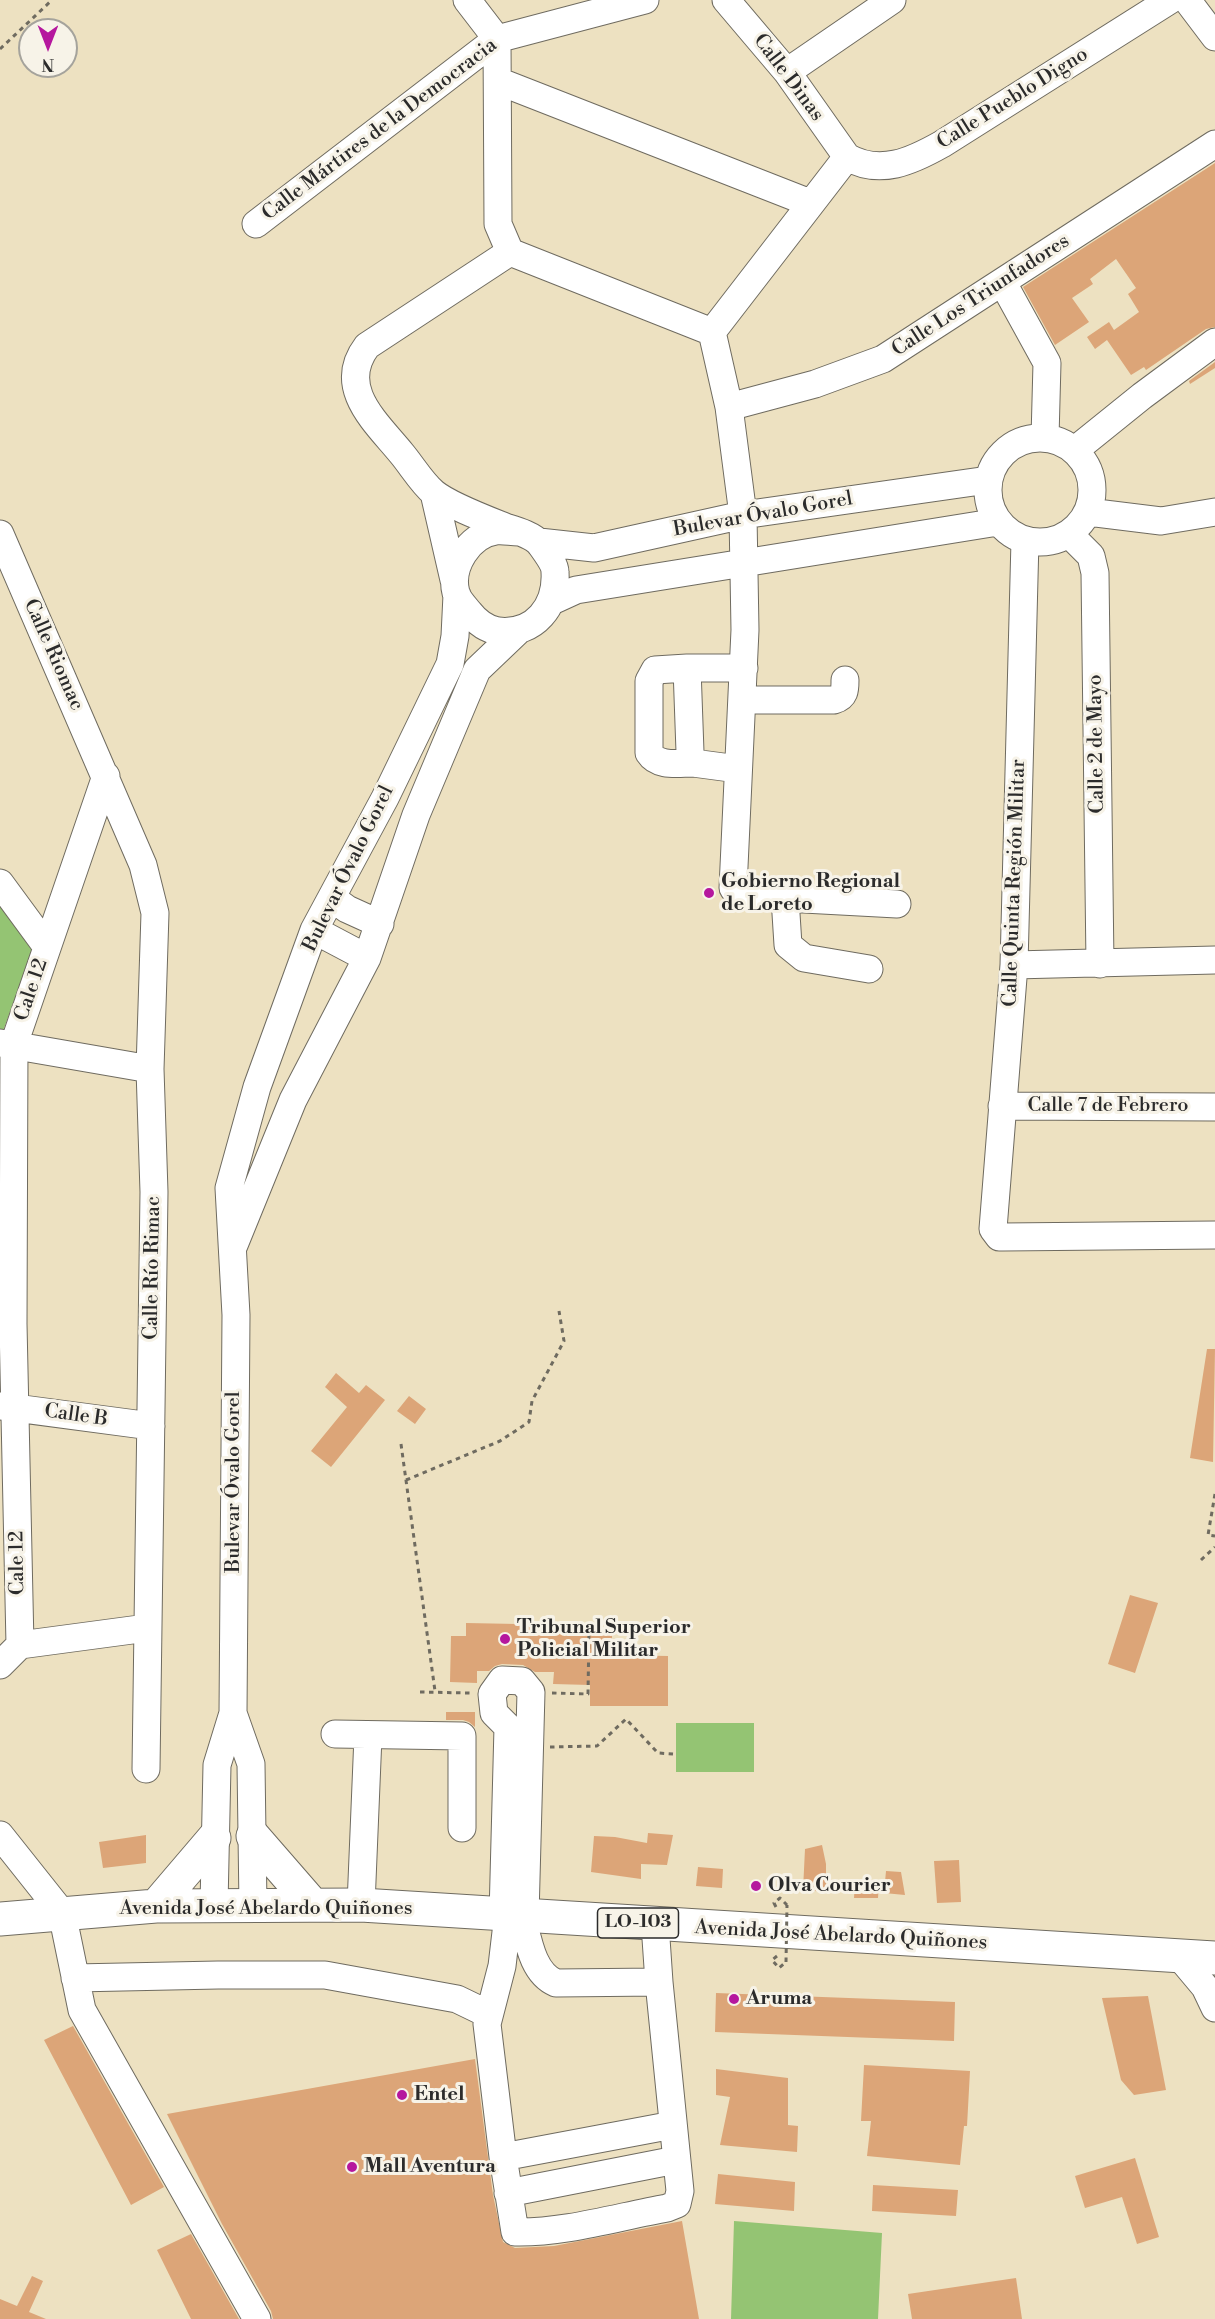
<!DOCTYPE html>
<meta charset="utf-8">
<style>
body{margin:0}
#map{position:relative;width:1215px;height:2319px;overflow:hidden;background:#ede1c1;font-family:"Libre Bodoni",serif}
canvas{display:block}
.north{position:absolute;left:18px;top:18px;width:60px;height:60px;box-sizing:border-box;background:#f7f3e8;border:2px solid #a5a39c;border-radius:50%;rotate:180deg;font-size:16px;font-weight:700;line-height:24px;text-align:center;color:#2b2b2b}
.north::after{content:'';display:block;margin:auto;width:21px;height:27px;background:#b5179e;clip-path:polygon(50% 0,100% 100%,50% 72%,0 100%)}
</style>
<div id="map">
<canvas width="1215" height="2319"></canvas>
<div class="north">N</div>
</div>
<script>
const context = document.querySelector('canvas').getContext('2d');
context.lineJoin = 'round';
function paint(path, color) {
  context.fillStyle = color;
  context.fill(path, 'evenodd');
}
function strokePath(path, color, width, dash) {
  context.strokeStyle = color;
  context.lineWidth = width;
  context.lineCap = dash ? 'butt' : 'round';
  context.setLineDash(dash || []);
  context.stroke(path);
}
function label(font, color, halo, rows, align = 'center') {
  context.font = font + ' "Libre Bodoni",serif';
  context.lineWidth = 6;
  context.setLineDash([]);
  context.textBaseline = 'middle';
  context.strokeStyle = halo;
  context.fillStyle = color;
  for (const [text, x, y, turn = 0] of rows) {
    context.save();
    context.translate(x, y);
    context.rotate((+turn || 0) * Math.PI / 180);
    context.textAlign = isNaN(turn) ? turn : align;
    if (halo) context.strokeText(text, 0, 0);
    context.fillText(text, 0, 0);
    context.restore();
  }
}
paint(new Path2D(`
 M0,903L36,940L3,1031L0,1030Z
 M676,1723H754V1772H676Z
 M734,2221L882,2233L878,2319H731Z`), '#94c473');
paint(new Path2D(`
 M1215,163V327L1206,329L1146,370L1144,367L1131,375L1107,340L1095,349L1087,337L1109,322L1114,330L1139,312L1128,294L1136,288L1116,259L1090,279L1093,284L1072,298L1089,322L1055,345L1023,287Z
 M1215,362V368L1190,384L1189,381Z
 M1207,1349H1215L1213,1462L1190,1458Z
 M336,1373L359,1393L366,1385L385,1400L331,1467L311,1451L347,1407L325,1387Z
 M409,1396L426,1409L415,1424L397,1411Z
 M1130,1595L1158,1603L1135,1673L1108,1664Z
 M466,1623L570,1625V1632H612V1655L668,1656V1706H590V1685L553,1684L554,1672H535L523,1665L502,1664L495,1666L489,1671H477V1683L450,1682L451,1636H466Z
 M446,1712H475V1727L469,1722L463,1720H446Z
 M648,1833L673,1835L667,1865L641,1864V1879L591,1872L594,1836L615,1837L647,1843Z
 M146,1835V1863L103,1868L99,1842Z
 M822,1845L826,1864V1892L803,1890L805,1849Z
 M959,1860L961,1902L937,1903L934,1861Z
 M698,1867L723,1869L722,1888L696,1886Z
 M886,1871L901,1872L905,1895L884,1893Z
 M855,1882L879,1883L878,1898H854Z
 M716,1993L955,2002L954,2041L715,2032Z
 M1148,1996L1166,2090L1134,2095L1121,2080L1102,1998Z
 M73,2026L164,2187L131,2205L44,2040Z
 M475,2059L493,2195L503,2242L515,2248L554,2246L682,2221L699,2319H273L271,2311L222,2224L167,2114Z
 M864,2065L970,2071L967,2126H964L960,2165L867,2156L871,2121H861Z
 M716,2069L788,2078V2125L798,2126L797,2152L720,2145L730,2097L716,2095Z
 M1135,2158L1159,2237L1137,2244L1122,2197L1085,2208L1075,2176Z
 M718,2174L795,2182L794,2211L715,2204Z
 M873,2185L958,2190L956,2216L872,2211Z
 M191,2234L239,2319H191L157,2250Z
 M32,2276L43,2281L29,2312L46,2319H0V2299L17,2306Z
 M1016,2278L1022,2319H912L908,2294Z`), '#dca578');
const minor = new Path2D(`
 M467,0L497,39L498,224L510,252L712,332
 M726,0L787,72L847,157C880,176 912,161 942,144L1170,0
 M1187,0L1215,37
 M787,72L892,0
 M498,81L810,203
 M847,157L712,332L729,407L743,515L745,630L733,888L736,892L785,898L788,945L804,958L869,969
 M256,224L497,39L645,0
 M510,252L367,346C335,388 377,423 402,454C412,466 422,483 434,493C450,506 488,520 508,528C518,531 534,536 540,544C545,551 555,564 555,572C557,606 535,635 498,631C485,629 476,621 469,612C464,606 458,600 456,593C449,567 469,535 496,531C503,530 511,532 518,532
 M1003,283L1047,363L1045,438
 M729,407L815,384L883,359L1215,144
 M988 490a52 52 0 1 1 104 0a52 52 0 1 1-104 0Z
 M1075,450L1142,396L1215,342
 M434,493L454,580
 M1088,512L1161,521L1215,512
 M0,534L143,865L155,913L150,1069L154,1192L146,1769
 M1069,534L1091,556L1095,573L1100,964
 M1025,540L1014,965L993,1229L999,1237H1003L1215,1235
 M539,542L594,548L743,515L988,480
 M552,601L576,590L998,522
 M687,668L655,670L649,681V753C658,767 678,763 693,763
 M742,700H834C845,697 845,690 845,680
 M738,769L693,763L690,752L687,668H744
 M0,883L47,947
 M332,898L347,909L380,924
 M785,898L897,904
 M314,930L367,958
 M1014,965L1215,960
 M0,1043L150,1069
 M1002,1106L1215,1107
 M234,1245L293,1100L367,958L416,815L477,670L520,629
 M0,1406L151,1426
 M20,1645L13,1324L14,1044L106,776
 M20,1645L147,1628
 M0,1665L20,1645
 M233,1713L251,1764L253,1906
 M335,1734L462,1736V1828
 M0,1835L62,1913L82,2010L257,2319
 M214,1905L217,1765L233,1713L236,1315L229,1188L257,1087L314,930L385,798L450,664L455,636L457,595
 M361,1905L368,1736
 M503,1915L508,1727L494,1713L492,1694L502,1680L522,1681L531,1692L525,1916
 M508,1915L502,1966L487,2024L503,2157L515,2232C565,2233 617,2217 667,2208L677,2204L680,2191L659,1982L556,1983C532,1973 528,1939 522,1916
 M655,1924L659,1982
 M1179,1956L1205,1987L1215,2008
 M75,1978L218,1975H325L457,1999L488,2014
 M503,2157L673,2125
 M508,2193L676,2160`);
const major = new Path2D(`
 M253,1836L313,1905
 M156,1906L214,1838
 M0,1919L156,1906L361,1905L1215,1958`);
strokePath(minor, '#6f6b60', 29);
strokePath(major, '#6f6b60', 35);
strokePath(new Path2D(`
 M0,49L52,0
 M401,1444L435,1691
 M406,1480L500,1441L529,1422L532,1401L564,1341L559,1311
 M1215,1494L1208,1535L1215,1536
 M1201,1560L1215,1547
 M420,1692L470,1693
 M552,1693L588,1694L589,1632
 M550,1747L597,1746L626,1719L658,1753L673,1754
 M776,1907L774,1903L780,1898L787,1905
 M777,1956L772,1960L779,1968L786,1962`), '#6f6b60', 3, [4.5, 4.5]);
strokePath(minor, '#fff', 27);
strokePath(major, '#fff', 33);
strokePath(new Path2D(`
 M786,1962L787,1905`), '#6f6b60', 3, [4.5, 4.5]);
for (const [x, y, r, color] of [
 [709,893,6,"#b5179e"],
 [505,1639,6,"#b5179e"],
 [756,1886,6,"#b5179e"],
 [734,1999,6,"#b5179e"],
 [402,2095,6,"#b5179e"],
 [352,2167,6,"#b5179e"]
]) {
  const dot = new Path2D();
  dot.arc(x, y, r, 0, 2 * Math.PI);
  context.fillStyle = color;
  context.fill(dot);
  strokePath(dot, '#f7f3e8', 2);
}
for (const [x, y, w] of [
 [638,1923,81]
]) {
  const box = new Path2D();
  box.roundRect(x - w / 2, y - 15, w, 30, 4.5);
  context.fillStyle = '#f7f3e8';
  context.fill(box);
  strokePath(box, '#2b2b2b', 1.5);
}
label('bold 18px', '#2b2b2b', null, [
 ["LO-103",638,1923]
]);
label('20px', '#2b2b2b', '#f7f3e8', [
 ["Calle Dinas",788,78,53],
 ["Calle Pueblo Digno",1013,99,-32],
 ["Calle Mártires de la Democracia",380,130,-37],
 ["Calle Los Triunfadores",981,296,-33],
 ["Bulevar Óvalo Gorel",763,515,-10],
 ["Calle Riomac",53,655,66],
 ["Calle 2 de Mayo",1097,744,-91],
 ["Bulevar Óvalo Gorel",349,869,-64],
 ["Calle Quinta Región Militar",1015,883,-88],
 ["Cale 12",32,990,-71],
 ["Calle 7 de Febrero",1108,1106],
 ["Calle Río Rimac",153,1268,-89],
 ["Calle B",76,1416,8],
 ["Bulevar Óvalo Gorel",234,1482,-90],
 ["Cale 12",18,1563,-91],
 ["Avenida José Abelardo Quiñones",266,1909],
 ["Avenida José Abelardo Quiñones",841,1936,3]
]);
label('bold 20px', '#2b2b2b', '#f7f3e8', [
 ["Gobierno Regional",721,882],
 ["de Loreto",721,905],
 ["Tribunal Superior",517,1628],
 ["Policial Militar",517,1651],
 ["Olva Courier",768,1886],
 ["Aruma",746,1999],
 ["Entel",414,2095],
 ["Mall Aventura",364,2167]
], 'left');
</script>
